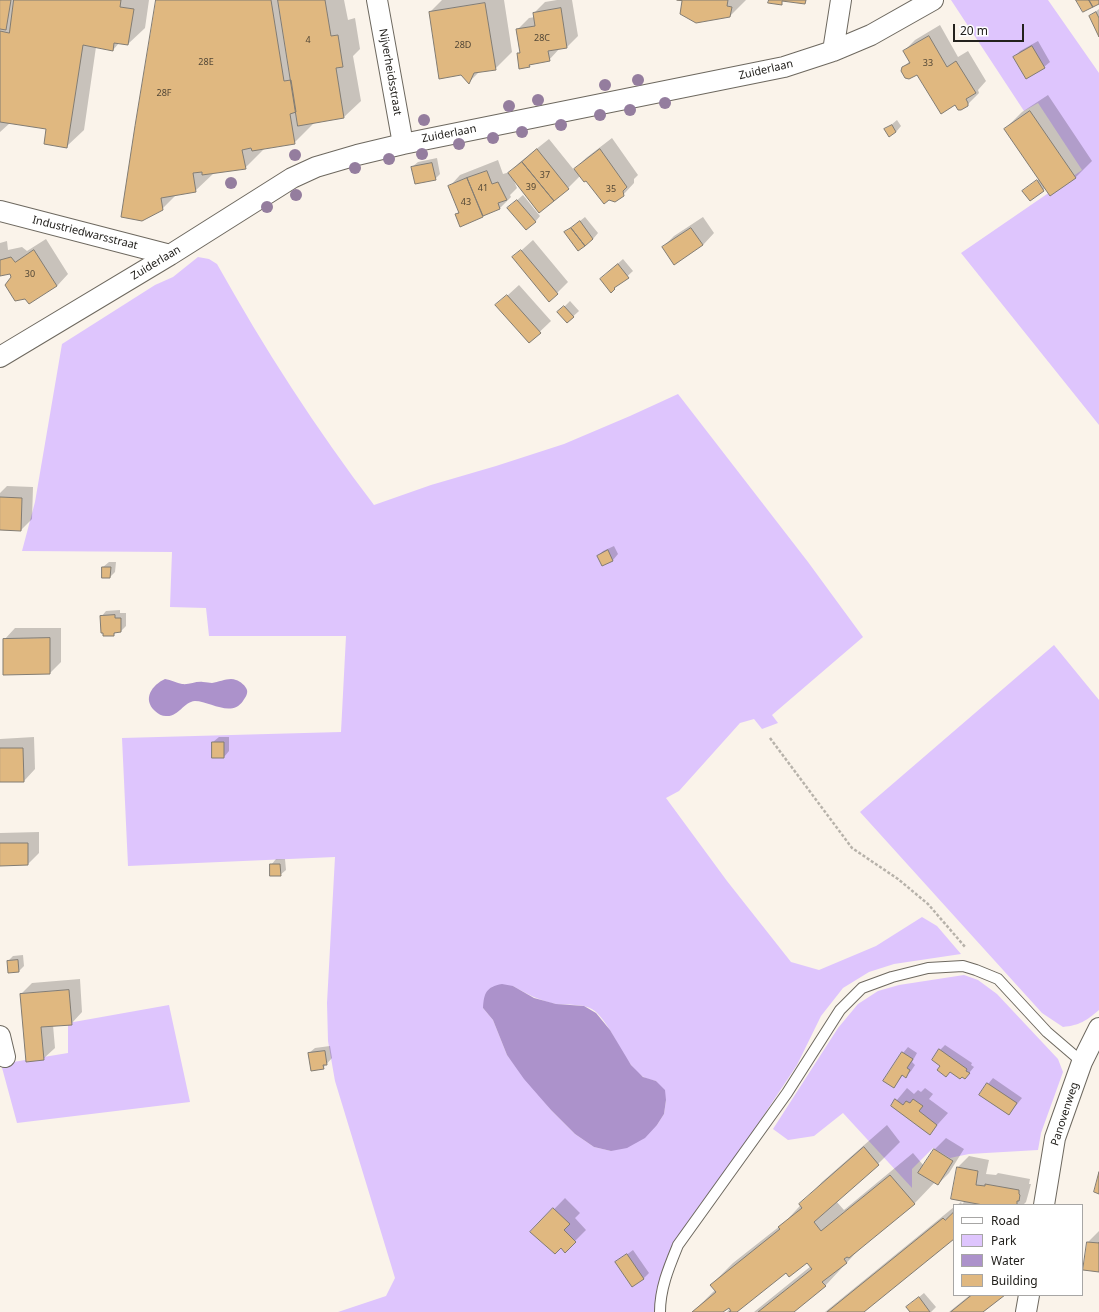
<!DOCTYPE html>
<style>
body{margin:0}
#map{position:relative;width:1099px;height:1312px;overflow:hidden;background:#faf3ea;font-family:"Noto Sans",sans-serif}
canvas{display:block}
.legend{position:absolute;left:953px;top:1204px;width:130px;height:92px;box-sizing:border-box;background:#fff;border:1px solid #a7a6a5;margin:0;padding:5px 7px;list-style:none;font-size:12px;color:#23211d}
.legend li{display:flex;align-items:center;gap:8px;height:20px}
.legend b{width:20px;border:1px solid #a7a6a5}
.scale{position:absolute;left:953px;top:24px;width:71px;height:18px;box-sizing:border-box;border:2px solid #23211d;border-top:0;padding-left:5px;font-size:12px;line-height:14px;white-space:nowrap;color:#23211d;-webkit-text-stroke:3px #fff;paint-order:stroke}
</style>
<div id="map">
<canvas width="1099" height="1312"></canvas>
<ul class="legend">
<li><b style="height:5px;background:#fff"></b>Road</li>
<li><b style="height:11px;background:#dec5fd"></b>Park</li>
<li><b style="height:11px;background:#ac92cb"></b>Water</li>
<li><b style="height:11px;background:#e0b880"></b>Building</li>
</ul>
<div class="scale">20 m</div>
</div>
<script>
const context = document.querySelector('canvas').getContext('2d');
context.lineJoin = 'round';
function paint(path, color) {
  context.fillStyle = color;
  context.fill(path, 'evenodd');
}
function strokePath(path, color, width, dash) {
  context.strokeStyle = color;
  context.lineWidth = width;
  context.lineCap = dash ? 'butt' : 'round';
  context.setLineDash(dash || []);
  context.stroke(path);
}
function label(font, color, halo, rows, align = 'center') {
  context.font = font + ' "Noto Sans",sans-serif';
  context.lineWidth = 3;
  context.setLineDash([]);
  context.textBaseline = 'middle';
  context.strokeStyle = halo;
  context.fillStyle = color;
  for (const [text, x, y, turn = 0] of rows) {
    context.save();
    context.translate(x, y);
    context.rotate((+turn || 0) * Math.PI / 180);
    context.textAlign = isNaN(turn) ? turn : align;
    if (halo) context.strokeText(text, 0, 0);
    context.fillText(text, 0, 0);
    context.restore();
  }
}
paint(new Path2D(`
 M951,0H1048L1099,73V425L961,253L1082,170L1038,103L1024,111Z
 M198,257L209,259L217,264C264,348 316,429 374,505L431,485L496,466L564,444L630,416L678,394L808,562L863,637L772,715L778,723L762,729L754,719L740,723L679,791L666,798L727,881L791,962L819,970L876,946L922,917L937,926L961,954L894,964L869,972L843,988L821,1016L797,1065L736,1157L696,1210L676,1240L658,1312H338L386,1296L395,1278L335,1081L328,1041L327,1003L335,857L128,866L122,738L341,732L346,636H209L206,608L170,607L172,552L22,551L35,502L62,344L155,285L173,277ZM513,986C527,994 540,1001 556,1004C570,1006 586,1002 597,1013C615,1031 622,1061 642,1076C646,1079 652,1080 656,1081L666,1100L664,1114L657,1125L611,1151L594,1147L575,1134L551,1110L507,1055L493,1020L483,1008Z
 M1054,645L1099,700V1010C1086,1021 1080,1025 1063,1027L1042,1013L860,812Z
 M964,975L978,980L997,994L1058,1059L1063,1072L1041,1133L1038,1150L969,1154L950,1158L933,1148L912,1169V1188L843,1113L814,1136L788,1140L773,1129L838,1028L858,1004L878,991L899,985Z
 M169,1005L190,1102L17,1123L1,1064L68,1053V1023Z`), '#dec5fd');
paint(new Path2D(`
 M165,679C171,680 177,683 182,684C189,685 196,681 203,682C207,682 209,683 212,683C220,682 229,677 236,680C240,681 246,686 247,690C248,694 245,698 243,701C231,718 210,701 195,701C183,702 179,717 166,716C162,716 158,714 155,711C142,699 152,685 165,679Z
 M502,984L513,986L534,998L556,1004L584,1006L596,1013L610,1030L631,1065L643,1077L656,1081L665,1090L666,1100L664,1114L657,1125L645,1138L627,1148L611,1151L594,1147L575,1134L551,1110L524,1079L507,1055L493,1020L483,1008C484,993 486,987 502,984Z`), '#ac92cb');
paint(new Path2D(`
 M0,0H149L145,28L128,44L119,43L113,50L96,47L84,130L67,146L47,128L10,123L0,132Z
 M157,0H344L348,20L355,18L360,49L353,56L361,101L344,117L315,122L294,143L265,148L245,168L214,173L195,191L177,194L162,209L142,220Z
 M442,0H504L512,52L495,69L480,71L469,82L430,12Z
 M557,0H572L578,36L567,47L560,48L549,60L533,63L529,66L518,54L521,51L517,30L529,18L535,17L534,13L545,2Z
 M683,0H746L730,16Z
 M1099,9V36L1090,16Z
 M940,25L958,57L968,51L986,81L978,90L979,93L967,105L955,104L917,73L903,67L910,61L904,51L915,40Z
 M1038,41L1050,62L1044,67L1015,57L1020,51Z
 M1048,95L1092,161L1075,178L1046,188L1030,200L1024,191L1039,179L1005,129L1022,112Z
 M897,120L901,126L896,132L885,130Z
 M612,138L638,175L634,179V183L623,195L586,180L580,176L568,188L514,181L517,188L510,195L511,197L500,208L460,226L456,215L459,211L449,187L460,175L498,160L503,174L510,172L520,162L549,139L574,170L586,158Z
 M437,158L440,174L435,179L412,167L418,162Z
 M523,195L540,216L535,222L514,203Z
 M585,217L598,233L593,239L566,232Z
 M703,217L714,233L703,245L663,247L674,236Z
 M46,239L68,274L57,286L12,277L10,273L0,275V243L7,241L8,250L22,247L27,251Z
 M533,240L568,282L557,293L513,258Z
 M623,259L633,271L611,291L606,274Z
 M519,285L551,321L529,342L497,305Z
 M570,301L579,311L567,322L564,307Z
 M7,486L33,487L32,519L21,530L0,529V493Z
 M614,546L618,554L613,560L602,565L598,556L603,551Z
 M109,562H116L115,572L110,577L103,567Z
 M120,610V613H126V626L121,631H117L113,635L101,617L106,611Z
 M15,628H61V662L50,673L4,674V640Z
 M34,737L35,769L24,781L0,780V739Z
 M219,737H229V751L224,757L213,742Z
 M39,832V853L28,864L0,865V833Z
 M276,859H285L286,870L280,875L271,865Z
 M23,955L24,966L18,972L8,961L13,956Z
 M80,979L82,1012L71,1024L53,1025L55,1048L43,1059L21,994L32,983Z
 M945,1045L972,1063L971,1065L974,1067L965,1078L942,1066L940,1050Z
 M330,1046L332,1058L323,1068L309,1053L315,1048Z
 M908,1047L917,1053L912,1062L915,1065L911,1071L906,1076L903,1075L894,1087L903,1053Z
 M993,1078L1022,1098L1009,1114L980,1094Z
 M907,1088L914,1094L918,1090L921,1092L925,1088L933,1094L929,1099L948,1113L929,1134L892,1106Z
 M887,1125L900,1142L878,1164L836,1201L844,1210L913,1153L924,1166L934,1150L946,1138L964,1149L949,1173L938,1184L935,1182L914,1204L865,1243L825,1286L792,1312H754L811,1266L807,1261L786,1272L736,1312H727L730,1308L729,1306L722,1312H693L715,1290L711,1285L733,1263L785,1222L822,1182Z
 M969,1156L989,1160L986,1174L996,1175L998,1173L1030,1179L1029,1184H1031L1026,1202L1023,1205H957L961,1202L962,1204L966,1200L958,1167Z
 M565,1198L580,1213L575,1218L586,1230L565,1251L561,1247L532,1232Z
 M954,1207V1237L862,1312H825Z
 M1099,1231V1271L1084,1269L1088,1242Z
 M633,1250L649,1273L643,1279L617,1262Z
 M924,1293L936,1307L931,1312H911L913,1302Z
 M970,1295H1004L983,1312H949Z`), '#0003');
const building = new Path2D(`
 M0,0H11L6,30L0,29Z
 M14,0H121L120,7L134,9L128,45L114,43L113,51L83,45L67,148L44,144L46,129L0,122V31L9,33Z
 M156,0H271L284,81L291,80L296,112L290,114L295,144L252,151L251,148L242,150L246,169L202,175V172L193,173L196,192L161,198L163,210L142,221L121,217L135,126Z
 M278,0H325L331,36L338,35L343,67L336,68L344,118L298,126Z
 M677,0H728L727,6L732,7L730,17L696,23L680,14L682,1Z
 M769,0H806L805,4L782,1V5L768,3Z
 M1076,0H1089L1093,7L1083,12Z
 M1089,0H1099V4L1093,7Z
 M485,3L496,70L474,73L469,84L461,75L439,79L429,12Z
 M561,8L567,48L548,51L550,61L529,65L530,67L519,69L517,53H520L516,29L535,26L533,13Z
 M1096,12L1099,18V37L1089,16Z
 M929,36L947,67L956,61L976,93L966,99L968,103V106L961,110H958L955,105L941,114L917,75L909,79L905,78L901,71L902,67L910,63L903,51Z
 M1032,46L1045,68L1026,79L1013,57Z
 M1030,111L1076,178L1050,196L1004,129Z
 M892,125L896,132L889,137L884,129Z
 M537,149L569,189L554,201L522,162Z
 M600,149L627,187L623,191L624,196L615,202L609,200L604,204L586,181L584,182L574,169Z
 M522,162L554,201L539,213L508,173Z
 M432,163L436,180L415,184L411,167Z
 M487,171L492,184L498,182L507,200L498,203L500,209L483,216L467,178Z
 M467,178L483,217L460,227L455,214L459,213L448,186Z
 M1037,180L1044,191L1030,201L1022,191Z
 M517,200L536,222L526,230L507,208Z
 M580,221L593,239L585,246L571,228Z
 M571,228L585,246L578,251L564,232Z
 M691,228L703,245L674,265L662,247Z
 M34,250L57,286L29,304L25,299L15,301L5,285L11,277L10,274L0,276V260L11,257L15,262Z
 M521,250L558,294L549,302L512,257Z
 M618,264L629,278L614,288L615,289L611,293L600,279Z
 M507,295L541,333L529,343L495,305Z
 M564,306L574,317L567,323L557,312Z
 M0,497L22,498L21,531L0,530Z
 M608,550L613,561L602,566L597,556Z
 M102,567H111L110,578H102Z
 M115,615V618H121V632L114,633V636H103V633H101L100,616Z
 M50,638V674L3,675V639Z
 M212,742H224V758H212Z
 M0,748H23L24,782H0Z
 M0,843H28V865L0,866Z
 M270,864H280L281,876H270Z
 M18,960L19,972L8,973L7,961Z
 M69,990L72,1025L41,1027L44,1060L26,1062L20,994Z
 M939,1049L967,1069L966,1071L970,1073L965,1079L962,1077L960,1079L950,1072L946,1077L937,1070L940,1066L932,1060Z
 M325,1051L327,1065H323L324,1069L311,1071L308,1053Z
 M902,1052L913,1059L907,1068L910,1070L906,1078L902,1075L894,1088L883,1081Z
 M987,1083L1017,1103L1009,1115L979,1095Z
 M895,1099L903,1105L906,1101L910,1103L913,1099L923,1106L919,1111L937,1125L930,1135L891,1106Z
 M864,1147L879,1165L814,1222L821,1231L890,1175L915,1204L849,1258L847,1257L844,1259L847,1263L822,1282L826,1286L794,1312H758L812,1269L807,1263L789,1277L786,1273L737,1312H729L731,1311L729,1308L723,1312H692L716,1292L710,1285L780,1229L778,1227L802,1208L799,1204Z
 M934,1149L953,1161L938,1185L918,1173Z
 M957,1167L978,1171L976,1185L985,1186V1184L1019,1190V1194L1020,1195L1019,1201H1017V1205H983L951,1199Z
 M1099,1172V1194L1094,1192Z
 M553,1208L570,1224L564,1230L576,1242L565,1253L561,1248L555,1254L530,1232Z
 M954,1212V1239L864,1312H827L943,1218L945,1220Z
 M1087,1242L1099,1243V1242V1272L1083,1270Z
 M627,1254L644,1279L632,1287L615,1262Z
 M972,1295H1005L983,1312H951Z
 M919,1297L930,1312H910L906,1307Z`);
paint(building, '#e0b880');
strokePath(building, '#827c73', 1);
const lane = new Path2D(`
 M660,1312C660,1288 669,1267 678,1245L787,1093L840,1010L862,988L892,977L928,968L963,966L976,970L998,979L1047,1032L1082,1062`);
const street = new Path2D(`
 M377,0L403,144
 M833,51L841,0
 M0,211L170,255
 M0,357L170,255L292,178L316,167L357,155L403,144L784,67L833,51L871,35L933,0
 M0,1036L5,1057
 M1044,1205L1055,1138L1082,1062L1099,1028
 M1026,1312L1029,1295`);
strokePath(lane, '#6d685f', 12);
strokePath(street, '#6d685f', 22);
strokePath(new Path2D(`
 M770,738L852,848L898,879L928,904L966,948`), '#b7b2aa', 2.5, [3, 2]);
strokePath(lane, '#fff', 10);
strokePath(street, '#fff', 20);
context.fillStyle = '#947d9e';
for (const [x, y] of [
 [638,80],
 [605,85],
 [538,100],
 [665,103],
 [509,106],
 [630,110],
 [600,115],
 [424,120],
 [561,125],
 [522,132],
 [493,138],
 [459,144],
 [422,154],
 [295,155],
 [389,159],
 [355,168],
 [231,183],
 [296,195],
 [267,207]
]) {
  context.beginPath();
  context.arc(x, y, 6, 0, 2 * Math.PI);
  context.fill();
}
label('9px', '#524736', null, [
 ["28C",542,38],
 ["4",308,40],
 ["28D",463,45],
 ["28E",206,62],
 ["33",928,63],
 ["28F",164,93],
 ["37",545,175],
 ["39",531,187],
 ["41",483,188],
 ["35",611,189],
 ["43",466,202],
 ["30",30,274]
]);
label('11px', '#23211d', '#fff', [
 ["Zuiderlaan",766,70,-13],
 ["Nijverheidsstraat",390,72,80],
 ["Zuiderlaan",449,134,-11],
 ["Industriedwarsstraat",85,233,14],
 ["Zuiderlaan",156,263,-31],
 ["Panovenweg",1065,1114,-72]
]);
</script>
